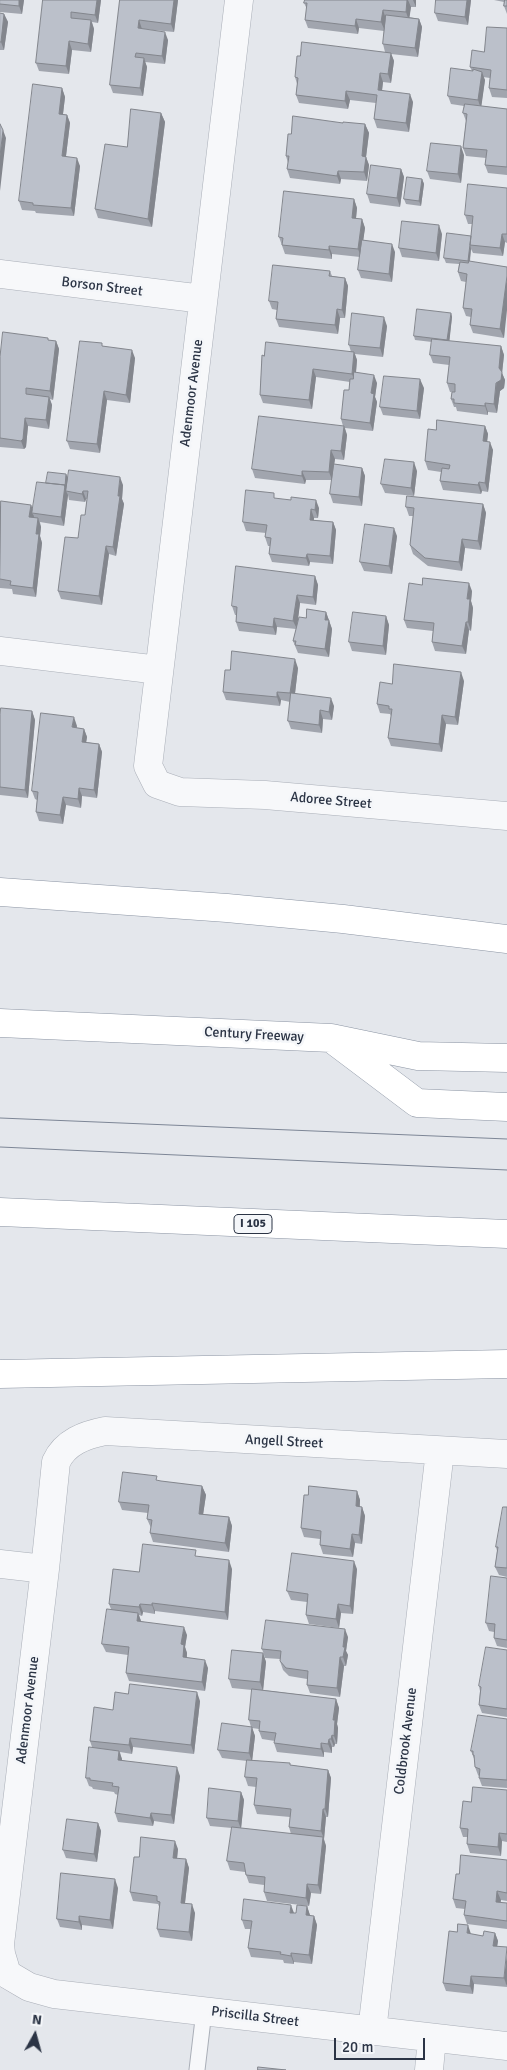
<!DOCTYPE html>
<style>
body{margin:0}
#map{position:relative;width:507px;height:2070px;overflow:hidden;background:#e4e7ec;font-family:Signika,sans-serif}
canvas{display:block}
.north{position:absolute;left:10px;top:2010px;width:50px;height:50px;-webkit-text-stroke:4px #f4f6f9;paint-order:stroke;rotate:7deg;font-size:14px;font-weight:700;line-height:20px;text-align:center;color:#2b3445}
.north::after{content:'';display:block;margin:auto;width:18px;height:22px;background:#2b3445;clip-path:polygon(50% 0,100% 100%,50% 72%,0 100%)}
.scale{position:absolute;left:334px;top:2038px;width:91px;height:22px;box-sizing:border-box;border:2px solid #2b3445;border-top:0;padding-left:6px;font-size:15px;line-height:18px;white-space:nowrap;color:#2b3445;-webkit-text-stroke:4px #f4f6f9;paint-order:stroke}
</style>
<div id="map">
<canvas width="507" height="2070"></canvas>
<div class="north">N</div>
<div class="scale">20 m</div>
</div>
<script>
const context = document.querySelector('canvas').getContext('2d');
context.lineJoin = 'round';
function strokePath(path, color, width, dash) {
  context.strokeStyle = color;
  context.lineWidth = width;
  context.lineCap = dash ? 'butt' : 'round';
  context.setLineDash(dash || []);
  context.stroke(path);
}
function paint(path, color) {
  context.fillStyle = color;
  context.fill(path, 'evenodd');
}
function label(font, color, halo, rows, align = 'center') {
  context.font = font + ' Signika,sans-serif';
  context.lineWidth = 5;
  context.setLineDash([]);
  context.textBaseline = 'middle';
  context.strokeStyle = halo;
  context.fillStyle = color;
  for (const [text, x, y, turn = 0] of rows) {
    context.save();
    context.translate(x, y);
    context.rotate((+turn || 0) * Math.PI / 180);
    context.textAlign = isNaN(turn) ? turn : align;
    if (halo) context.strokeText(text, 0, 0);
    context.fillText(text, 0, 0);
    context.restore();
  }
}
const lane = new Path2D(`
 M197,2070L204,2011`);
const street = new Path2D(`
 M239,0L148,766L157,784L180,792L265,795L507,816
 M0,274L203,299
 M0,651L159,670
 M507,1454L105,1431C85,1435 65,1442 56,1462L45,1569L0,1944L1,1954L7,1974L29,1987L54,1994L507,2046
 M0,1564L45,1569
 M372,2031L440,1451
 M429,2070L432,2038`);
const highway = new Path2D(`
 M0,892L227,908L343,919L507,939
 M0,1023L331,1038L418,1056L507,1058
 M336,1042L417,1103L507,1107
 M0,1212L507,1234
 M0,1374L507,1364`);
strokePath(lane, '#a9aeb7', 17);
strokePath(street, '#a9aeb7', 29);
strokePath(highway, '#8b94a3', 29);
strokePath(lane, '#f7f8fa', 15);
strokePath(street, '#f7f8fa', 28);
strokePath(highway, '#fff', 28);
strokePath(new Path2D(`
 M0,1118L507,1139
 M0,1147L507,1170`), '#7d8696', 1);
paint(new Path2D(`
 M0,0H24L22,14L0,12Z
 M43,0H101L98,23L92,22L94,29L91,52L72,50L69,74L39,71L36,63Z
 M120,0H178L174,32L142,29L168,40L165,64L145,62L147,67L143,96L113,93L110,85Z
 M305,0H416V7H411L409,17L419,19L422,27L418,57L391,54L394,61L391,83L383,82L382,90L413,102L409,132L377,128L374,119L376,103L350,100L348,109L299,103L296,95L297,84L295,77L385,52L383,44L384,31L359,28L358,34L308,28L305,20L307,9L304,3Z
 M471,0L468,25L438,21L435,13Z
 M494,0H507V14L504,6V2Z
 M0,13L4,14L8,22L4,50H0Z
 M507,28V98L492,97L489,88L490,78L483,77L485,80L481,106L507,109V175L488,173L485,165L486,158L466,156L463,148L466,121L463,113L464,106L451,104L448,96L472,71L470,67Z
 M62,88L65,97L63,114L67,115L70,123L66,156L80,166L74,216L36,213L35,211L22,210L19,201Z
 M161,113L165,122L152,227L98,218L95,209L127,147Z
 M343,123L365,124L369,133L366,157L369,165L367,181L341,179L340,184L290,178L287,169L288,163L286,156L291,134Z
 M464,155L461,183L430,179L427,171Z
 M401,169L404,177L400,207L370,203L367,194Z
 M422,179L424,184L421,206L406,204L404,199Z
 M507,188V243L505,242L503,256L473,253L471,249L470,262L507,267L504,338L473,333L470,325L471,317L466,316L463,308L466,282L461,281L458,272L459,264L446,263L444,258L471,236L472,224H468L465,215Z
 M354,199L357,208L356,219H362L365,228L363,240L395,252L392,282L361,278L358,270L360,257L332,254V259L285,254L279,237Z
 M442,234L439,261L402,257L399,248Z
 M330,271L332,276L345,278L348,286L345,318H340L338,334L279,327L276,319L277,310L272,309L269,301Z
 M451,313L452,317L449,341L501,346L504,355L502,373L505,380L504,388L500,391L497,413L488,412V415L457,411L456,407H454L451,399L452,392H450L447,383L449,365L433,363L430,355L432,342L415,340L414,336Z
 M387,326L383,357L355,354L357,360L356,373L377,383L375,397L377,402L373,431L345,428L347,435L344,460L335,459L334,464L362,468L365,476L362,506L333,503L330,494L332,480H306L305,484L255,478L252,469L343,426L341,419L349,390L350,382L316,377L312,409L263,403L260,395L262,355L351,352L349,345Z
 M49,340L56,341L59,349L53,400L50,399L52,405L49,429L28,426L26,447L24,449L0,447V357Z
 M103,346L135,358L130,403L107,400L100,453L70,449L67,441Z
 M424,388L420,419L383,415L380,407Z
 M485,426L488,434L487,442L493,450L488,492L482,491L481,494L443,490L440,481L441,472L428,470L425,461L436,430Z
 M417,471L414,496L385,493L381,484Z
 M66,474L68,478L123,485L122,499L124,504L116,556L109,554L102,605L61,599L58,591L78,538L85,515L87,499H86L85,502L69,500L68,495L64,526L40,522L41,527L40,536L42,543L36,597L13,594L12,589L0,588V506L31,505L33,510L46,483Z
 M276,499L319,508L318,518H314V520L333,522L336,530L333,564L310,562L309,566L272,562L269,554L270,546H268L265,537L266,533L246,531L243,522Z
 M483,504L486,513L481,550L465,548L462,571L428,566L413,554L410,545L413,516H409L406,507Z
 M397,536L392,574L364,571L360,562Z
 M315,576L318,585L316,605L300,603L297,623L306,618L326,612L332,629L329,657L298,653L293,641L296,629L277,627L276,635L239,631L236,622V615H235L232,606Z
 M472,591L471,601L473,608L471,631L469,630L466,654L435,651L432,642L433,631L407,628L404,620Z
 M386,616L389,625L386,655L352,651L349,642Z
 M298,668L295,693L334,706L332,720L323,719L322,733L291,729L288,721L290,702L281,700L280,706L226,700L223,692L230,670Z
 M464,681L458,725L446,724L442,752L391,746L388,738L391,716L390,714L380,713L377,704L392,684Z
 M32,711L35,720L28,798L0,795V715Z
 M77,726V728L84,729L87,737L86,742L99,744L102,752L97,798L82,796L81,808L66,805L63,824L39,821L36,812L37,800L35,799L32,791Z
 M159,1481L202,1486L206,1495L203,1514L229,1517L232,1526L229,1552L153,1542L150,1533L151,1528L147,1519L148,1513L122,1510L119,1502Z
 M357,1491L360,1500V1507H362L365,1516L362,1544L355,1543L353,1557L323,1554L320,1545V1539L304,1537L301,1528L308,1495Z
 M507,1507V1577L499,1575L495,1567L497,1551L496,1547Z
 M198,1557L232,1569L228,1620L155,1611V1614L143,1612L142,1616L139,1615L141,1621L187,1635L185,1647L187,1653V1658L208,1668L205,1691L129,1681L126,1673L128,1655L106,1652L102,1644L111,1609L109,1604L139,1572Z
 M357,1569L353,1614L341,1613L339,1628L309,1624L306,1615L307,1602L291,1600L287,1591Z
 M507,1578V1648L497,1646L494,1638V1632L489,1631L486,1623Z
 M348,1637L346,1651L348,1655L346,1666H344L340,1697L310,1693L307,1685V1679L289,1676L283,1670L280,1661V1659L265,1658L262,1649Z
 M507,1650V1717L482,1713L479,1705L480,1691L479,1686Z
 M263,1653L266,1662L263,1690L336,1699L339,1708L337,1724L338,1728L337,1744H335L334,1747H332V1753L324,1752V1757L277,1752L274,1743L275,1741L262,1739L259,1731V1729L252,1728L255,1736L252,1760L328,1770L331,1778L328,1817H326L324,1839L326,1846L321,1894L311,1893L309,1906L267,1901L264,1892V1885L249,1883L245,1872L230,1870L227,1861L232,1828L210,1826L207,1818L241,1792L244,1800L241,1828L291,1834L289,1827L290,1817L257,1814L254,1805L256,1787L248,1786L245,1777L247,1761L222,1758L218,1750L251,1727L249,1720L252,1690L232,1688L229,1679Z
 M200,1701L194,1754L133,1747L132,1754L120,1752L122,1760L180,1776L174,1824L154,1821L153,1826L118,1822L115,1813L118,1795L115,1794L114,1792L93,1789L92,1787L89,1786L86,1778L92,1747L90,1741L113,1710Z
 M507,1719V1788L482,1786L479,1778V1776L478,1775L475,1767V1761L471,1751Z
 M507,1790V1842L502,1841L501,1856L470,1853L467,1844L468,1837H463L460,1828L471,1802Z
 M98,1823L101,1831L97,1862L66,1858L63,1850Z
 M178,1849L177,1859H186L189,1868L185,1903L195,1913L192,1941L160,1937L157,1929L160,1909L158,1904L133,1901L130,1892L139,1857Z
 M507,1860V1901L501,1900L500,1903H507V1929L467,1924L464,1915L465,1909L456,1908L453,1899L459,1874Z
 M118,1888L113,1929L82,1925V1930L60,1927L57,1919Z
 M307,1906L310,1916H314L317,1925L312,1964L294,1962V1964L284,1963L283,1960L251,1957L248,1948L251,1929H245L242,1920L296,1913Z
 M495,1933L498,1941L497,1946L507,1987L474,1984L473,1994L446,1991L443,1983L471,1934L483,1936Z`), '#a1a5ae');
paint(new Path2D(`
 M19,0H24L22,14L19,6Z
 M97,0H101L98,23L95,15Z
 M174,0H178L174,32L171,24Z
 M407,0H408L411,7L409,21L406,12Z
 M413,0H416V7Z
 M467,0H471L468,25L465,17Z
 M383,10L386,19L385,31L381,22Z
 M4,14L8,22L4,50L1,42Z
 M356,19L359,28L358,34L355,26Z
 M419,19L422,27L418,57L415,48Z
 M91,20L94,29L91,52L88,44Z
 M139,20L142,29L138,28Z
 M165,32L168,40L165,64L162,56Z
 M69,41L72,50L69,74L66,66Z
 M391,53L394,61L391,83L388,74Z
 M144,58L147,67L143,96L140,88Z
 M482,72L485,80L481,109L478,100Z
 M380,73L383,82L381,99L378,90Z
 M62,88L65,97L62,122L59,114Z
 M346,91L350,100L348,109L345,101Z
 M410,94L413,102L409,132L406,123Z
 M161,113L165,122L152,227L148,219Z
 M67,115L70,123L65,164L62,156Z
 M365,124L369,133L365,165L362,156Z
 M3,130L6,138L0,191V156Z
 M461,146L464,155L461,183L458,174Z
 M366,157L369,165L367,181L364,172Z
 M77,158L80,166L74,216L71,208Z
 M401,169L404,177L400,207L397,198Z
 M338,171L341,179L340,184L337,176Z
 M422,179L424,184L421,206L419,201Z
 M354,199L357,208L355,227L352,218Z
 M362,219L365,228L361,257L358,249Z
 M439,225L442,234L439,261L436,253Z
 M502,234L505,242L503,256L500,248Z
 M471,236L470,245L471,249L469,266L468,261Z
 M392,244L395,252L392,282L389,274Z
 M329,246L332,254V259L329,250Z
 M507,276V310L504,338L500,329Z
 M345,278L348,286L345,318L342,310Z
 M337,309L340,318L338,334L335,325Z
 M451,313L452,317L449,345L447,340Z
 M384,317L387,326L383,357L380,348Z
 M56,341L59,349L53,400L50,391Z
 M501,346L504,355L502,373L505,380L504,388L500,391L497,413L494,404Z
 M132,350L135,358L130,403L126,395Z
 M354,352L357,360L355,382L352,374Z
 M313,369L316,377L312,409L309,400Z
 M374,375L377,383L375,397L377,402L373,431L370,423L371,393Z
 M420,379L424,388L420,419L417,411Z
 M104,391L107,400L100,453L97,444Z
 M49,397L52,405L49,429L46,420Z
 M485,403L488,412V415L485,406Z
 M25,418L28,426L26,447L24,449L21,441Z
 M344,426L347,435L344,460L341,451Z
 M485,426L488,434L486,450L483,441Z
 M490,442L493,450L488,492L485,483Z
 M331,450L335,459L332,480L329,472Z
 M414,462L417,471L414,496L411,488Z
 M362,468L365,476L362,506L359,497Z
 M302,471L306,480L305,484L302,476Z
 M66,474L68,479L66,491L68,495L64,526L61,517Z
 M120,477L123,485L122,499L124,504L116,556L113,547Z
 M479,482L482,491L481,494L478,485Z
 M83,491L86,499L85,502L82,494Z
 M316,500L319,508L318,518L315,510Z
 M483,504L486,513L481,550L478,541Z
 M31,505L34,513H32L34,516L32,525L29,517Z
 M311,509L314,518L313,528L310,520Z
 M38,518L41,527L40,536L42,543L36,597L33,588L36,534Z
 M333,522L336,530L333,564L330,556Z
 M394,528L397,536L392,574L389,566Z
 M462,539L465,548L462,571L459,562Z
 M106,546L109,554L102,605L99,596Z
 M307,554L310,562L309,566L306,558Z
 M315,576L318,585L316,605L313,597Z
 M469,583L472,591L471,601L473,608L471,631L468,622L467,599Z
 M297,595L300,603L297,629L293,621Z
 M326,612L332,629L329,657L325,649V620Z
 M386,616L389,625L386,655L383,646Z
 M274,618L277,627L276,635L273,627Z
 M466,622L469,630L466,654L462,646Z
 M295,659L298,668L294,702L290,693Z
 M461,672L464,681L458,725L455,717Z
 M277,692L281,700L280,706L277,697Z
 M331,698L334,706L332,720L329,712Z
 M320,710L323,719L322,733L319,725Z
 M32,711L35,720L28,798L25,790Z
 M442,715L446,724L442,752L439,744Z
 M74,717L77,726L75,736L72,727Z
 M84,729L87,737L85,750L82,742Z
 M99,744L102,752L97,798L94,790Z
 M79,788L82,796L81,808L78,799Z
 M63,797L66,805L63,824L60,815Z
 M202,1486L206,1495L202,1522L199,1514Z
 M357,1491L360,1500L359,1515L356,1506Z
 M362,1507L365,1516L362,1544L359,1535Z
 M229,1517L232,1526L229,1552L225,1543Z
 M352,1534L355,1543L353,1557L350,1549Z
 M229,1560L232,1569L228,1620L225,1612Z
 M354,1561L357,1569L353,1614L350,1606Z
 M152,1603L155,1611V1614L152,1605Z
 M140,1604L143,1612L142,1616L139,1607Z
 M338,1604L341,1613L339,1628L336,1619Z
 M138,1613L141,1621H137Z
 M184,1627L187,1635L185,1647L187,1653L186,1666L183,1657L181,1644Z
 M345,1629L348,1637L346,1651L348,1655L346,1666L343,1657V1647Z
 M263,1653L266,1662L263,1691L260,1682Z
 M340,1657L344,1666L340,1697L337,1688Z
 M205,1660L208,1668L205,1691L202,1682Z
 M197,1692L200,1701L194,1754L191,1745Z
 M336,1699L339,1708L337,1724L338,1728L337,1744L334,1736L333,1720Z
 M252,1727L255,1736L252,1762L249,1753Z
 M332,1735L335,1744L334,1747L331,1739Z
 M130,1738L133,1747L132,1754L129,1745Z
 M329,1739L332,1747V1753L328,1744Z
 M321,1743L324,1752V1757L321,1749Z
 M119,1751L122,1759L121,1768L118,1760Z
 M177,1767L180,1776L174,1824L171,1815Z
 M328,1770L331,1778L328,1817L325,1809Z
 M241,1792L244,1800L241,1829L238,1821Z
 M323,1809L326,1817L324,1839L321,1831Z
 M151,1813L154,1821L153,1826L150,1818Z
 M98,1823L101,1831L97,1862L94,1854Z
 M499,1833L502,1841L501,1856L498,1847Z
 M323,1837L326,1846L321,1894L318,1885Z
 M175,1841L178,1849L176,1867L173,1858Z
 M186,1859L189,1868L184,1911L181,1903Z
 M115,1879L118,1888L113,1929L110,1920Z
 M307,1884L311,1893L309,1906L306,1898Z
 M497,1891L501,1900L499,1911L496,1902Z
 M192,1904L195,1913L192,1941L189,1932Z
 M291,1905L294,1913H290Z
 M307,1906L310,1915L309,1924L306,1915Z
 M79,1916L82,1925V1930L79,1922Z
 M314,1916L317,1925L312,1964L309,1955Z
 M468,1925L471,1934L467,1933Z
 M495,1933L498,1941L496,1954L493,1946Z
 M291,1953L294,1962V1964L291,1956Z
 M507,1953V1987L504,1978Z
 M471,1976L474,1984L473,1994L470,1986Z`), '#83868d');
const building = new Path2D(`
 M0,0H19V6L0,4Z
 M43,0H97L95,15L71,12V18L91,20L88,44L69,41L66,66L36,63Z
 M120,0H174L171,24L139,20L138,28L165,32L162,56L136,53L135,57L144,58L140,88L110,85Z
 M305,0H407L406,12L383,10L381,22L356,19L355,26L305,20L307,3H304Z
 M436,0H467L465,17L435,13Z
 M505,0H507V6H504Z
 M0,13L4,14L1,42H0Z
 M386,15L419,19L415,48L383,44Z
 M487,27L507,28V90L489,88L491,70L470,67L472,50L484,52Z
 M302,42L391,53L388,74L380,73L378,90L410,94L406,123L374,119L377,95L346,91L345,101L296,95L298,78L295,77L297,56H300Z
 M451,68L473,71V69L482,72L478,100L448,96Z
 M33,84L62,88L59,114L67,115L62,156L77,158L71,208L33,205V203L19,201Z
 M465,104L507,109V167L485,165L487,150L463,148L467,114L463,113Z
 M131,109L161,113L148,219L95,209L105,144L127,147Z
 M293,116L343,123V122L365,124L362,156L366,157L364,172L338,171L337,176L287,169L289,156H286L288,134H291Z
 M0,124L3,130L0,156Z
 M431,143L461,146L458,174L427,171Z
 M371,165L401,169L397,198L367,194Z
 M407,177L422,179L419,201L404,199Z
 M468,184L507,188V234H502L500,248L470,245L473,216L465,215Z
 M284,191L354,199L352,218L362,219L358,249L329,246V250L282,245L283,238L279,237Z
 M402,221L439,225L436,253L399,248Z
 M447,233L471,236L468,261L444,258Z
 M362,240L392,244L389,274L358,270Z
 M469,261L507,267V276L500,329L470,325L472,309L463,308L467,274L458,272L460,262L468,263Z
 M273,265L330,271L329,276L345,278L342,310L337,309L335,325L276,319L278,302L269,301Z
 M417,309L451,313L447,340L414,336Z
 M352,313L384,317L380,348L349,345Z
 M3,332L48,338V340L56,341L50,391L26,388V394L49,397L46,420L25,418L23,439L21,441L0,438V357Z
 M432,339L501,346L499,368L502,372L501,380L496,383L494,404L485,403V406L454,403V399H451L452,392H455V384L447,383L450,357L430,355Z
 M80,341L102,343V346L132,350L126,395L104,391L97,444L67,441Z
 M266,342L354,352L352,374L313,369L309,400L260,395L262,355L264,356Z
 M354,372L374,375L371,393L374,394L370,423L341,419L344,390H349L350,379H353Z
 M384,376L420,379L417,411L380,407Z
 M259,416L344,426L341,451L331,450L329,472L302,471V476L252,469Z
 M437,420L485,426L483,441L490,442L485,483L479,482L478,485L440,481L442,468L449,469L450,465L425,461L428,429L436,430Z
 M385,459L414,462L411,488L381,484Z
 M334,464L362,468L359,497L330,494Z
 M69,470L120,477L118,496H120L113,547L106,546L99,596L58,591L65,537L78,538L81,515H85L88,491H83L82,494L66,491Z
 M48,472L66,474L65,487V485L46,483Z
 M37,482L65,485L61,517L32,513Z
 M246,490L274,493V498L291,500V497L316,500L315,510L311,509L310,520L333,522L330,556L307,554L306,558L269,554L271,538L265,537L267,525L243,522Z
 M407,496L483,504L478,541L462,539L459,562L425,558L410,545L414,508L406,507Z
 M1,501L31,505L29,517L38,518L36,534H39L33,588L10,585L11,581L0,579Z
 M365,524L394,528L389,566L360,562Z
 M236,566L315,576L313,597L297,595L293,621L274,618L273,627L236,622L237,607L232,606Z
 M423,578L469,583L467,599H470L468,622H466L462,646L432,642L434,623L404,620L409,583L422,585Z
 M307,609L326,612L325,620H329L325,649L295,645L296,641H293L299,617L306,618Z
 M353,612L386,616L383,646L349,642Z
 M232,651L295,659L290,693L277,692V697L223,692L225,670H230Z
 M394,664L461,672L455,717L442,715L439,744L388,738L392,709H389V706L377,704L380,682L392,684Z
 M291,693L331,698L329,712L320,710L319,725L288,721Z
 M1,708L32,711L25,790L0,787V715Z
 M41,713L74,717L72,727L84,729L82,742L99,744L94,790L79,788L78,799L63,797L60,815L36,812L38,792L32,791Z
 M123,1472L157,1476L156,1480L161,1481L202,1486L199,1514L229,1517L225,1543L150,1533L152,1520L147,1519L149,1505L119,1502Z
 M309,1486L357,1491L356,1506L362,1507L359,1535L352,1534L350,1549L320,1545L321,1531L301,1528L304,1495H308Z
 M503,1507H507V1568L495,1567L498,1547H496Z
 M143,1544L196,1550L195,1556L229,1560L225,1612L152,1603V1605L140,1604L139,1607L109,1604L113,1569L139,1572Z
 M292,1553L354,1561L350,1606L338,1604L336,1619L306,1615L308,1594L287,1591Z
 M491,1576L507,1578V1640L494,1638L495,1624L486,1623Z
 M107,1609L138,1613L137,1621L184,1627L181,1644L184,1645L183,1657L205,1660L202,1682L126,1673L129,1647L102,1644Z
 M266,1620L345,1629L343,1647H345L343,1657H340L337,1688L307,1685L308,1671L286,1668L280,1661L281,1651L262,1649Z
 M486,1647L507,1650V1709L479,1705L481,1687L479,1686Z
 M232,1650L263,1653L260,1682L229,1679Z
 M130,1684L197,1692L191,1745L130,1738L129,1745L90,1741L94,1707L113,1710L115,1692L128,1694Z
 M252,1689L336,1699L333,1720H335L334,1736L332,1735L331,1739H329L328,1744L321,1743V1749L274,1743L276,1733L259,1731L260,1721L249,1720Z
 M478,1715L507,1719V1780L479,1778L480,1769L475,1767L474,1755H473V1751H471Z
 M222,1723L252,1727L249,1753L218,1750Z
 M89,1747L119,1751L118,1760L177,1767L171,1815L151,1813L150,1818L115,1813L119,1787L112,1786L113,1783L90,1780V1778H86Z
 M247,1760L290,1763V1765L328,1770L325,1809H323L321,1831L289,1827L291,1809L254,1805L257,1778L245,1777Z
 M473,1787L507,1790V1834L499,1833L498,1847L467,1844L468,1829L460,1828L463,1801L471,1802Z
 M209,1788L241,1792L238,1821L207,1818Z
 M67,1819L98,1823L94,1854L63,1850Z
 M232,1827L323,1837L318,1885L307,1884L306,1898L264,1892L265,1877L246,1875L244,1863L227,1861Z
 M141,1837L175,1841L173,1858L186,1859L181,1903L192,1904L189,1932L157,1929L160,1902L157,1901V1896L130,1892L134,1857H139Z
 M461,1855L507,1860V1893L497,1891L496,1902L507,1903V1921L464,1915L466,1901L453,1899L456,1874H459Z
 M61,1873L115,1879L110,1920L79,1916V1922L57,1919Z
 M244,1899L291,1905L290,1913H296L297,1905L307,1906L306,1915L314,1916L309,1955L291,1953V1956L280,1954L281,1952L248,1948L252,1921L242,1920Z
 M458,1924L468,1925L467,1933L483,1936L484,1931L495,1933L493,1946L507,1947L504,1978L471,1976L470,1986L443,1983L449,1931L457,1932Z
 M258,2067L286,2070H258Z`);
paint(building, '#bbc0ca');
strokePath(building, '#83868d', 1);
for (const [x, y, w] of [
 [253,1224,38]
]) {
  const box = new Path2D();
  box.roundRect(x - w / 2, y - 9.5, w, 19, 4);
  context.fillStyle = '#f4f6f9';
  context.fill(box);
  strokePath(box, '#2b3445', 1);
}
label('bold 12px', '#2b3445', null, [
 ["I 105",253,1224]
]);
label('14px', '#2b3445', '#f4f6f9', [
 ["Borson Street",102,287,7],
 ["Adenmoor Avenue",192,393,-83],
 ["Adoree Street",331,801,5],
 ["Century Freeway",254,1035,3],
 ["Angell Street",284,1442,3],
 ["Adenmoor Avenue",28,1710,-83],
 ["Coldbrook Avenue",406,1741,-83],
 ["Priscilla Street",255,2017,7]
]);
</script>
